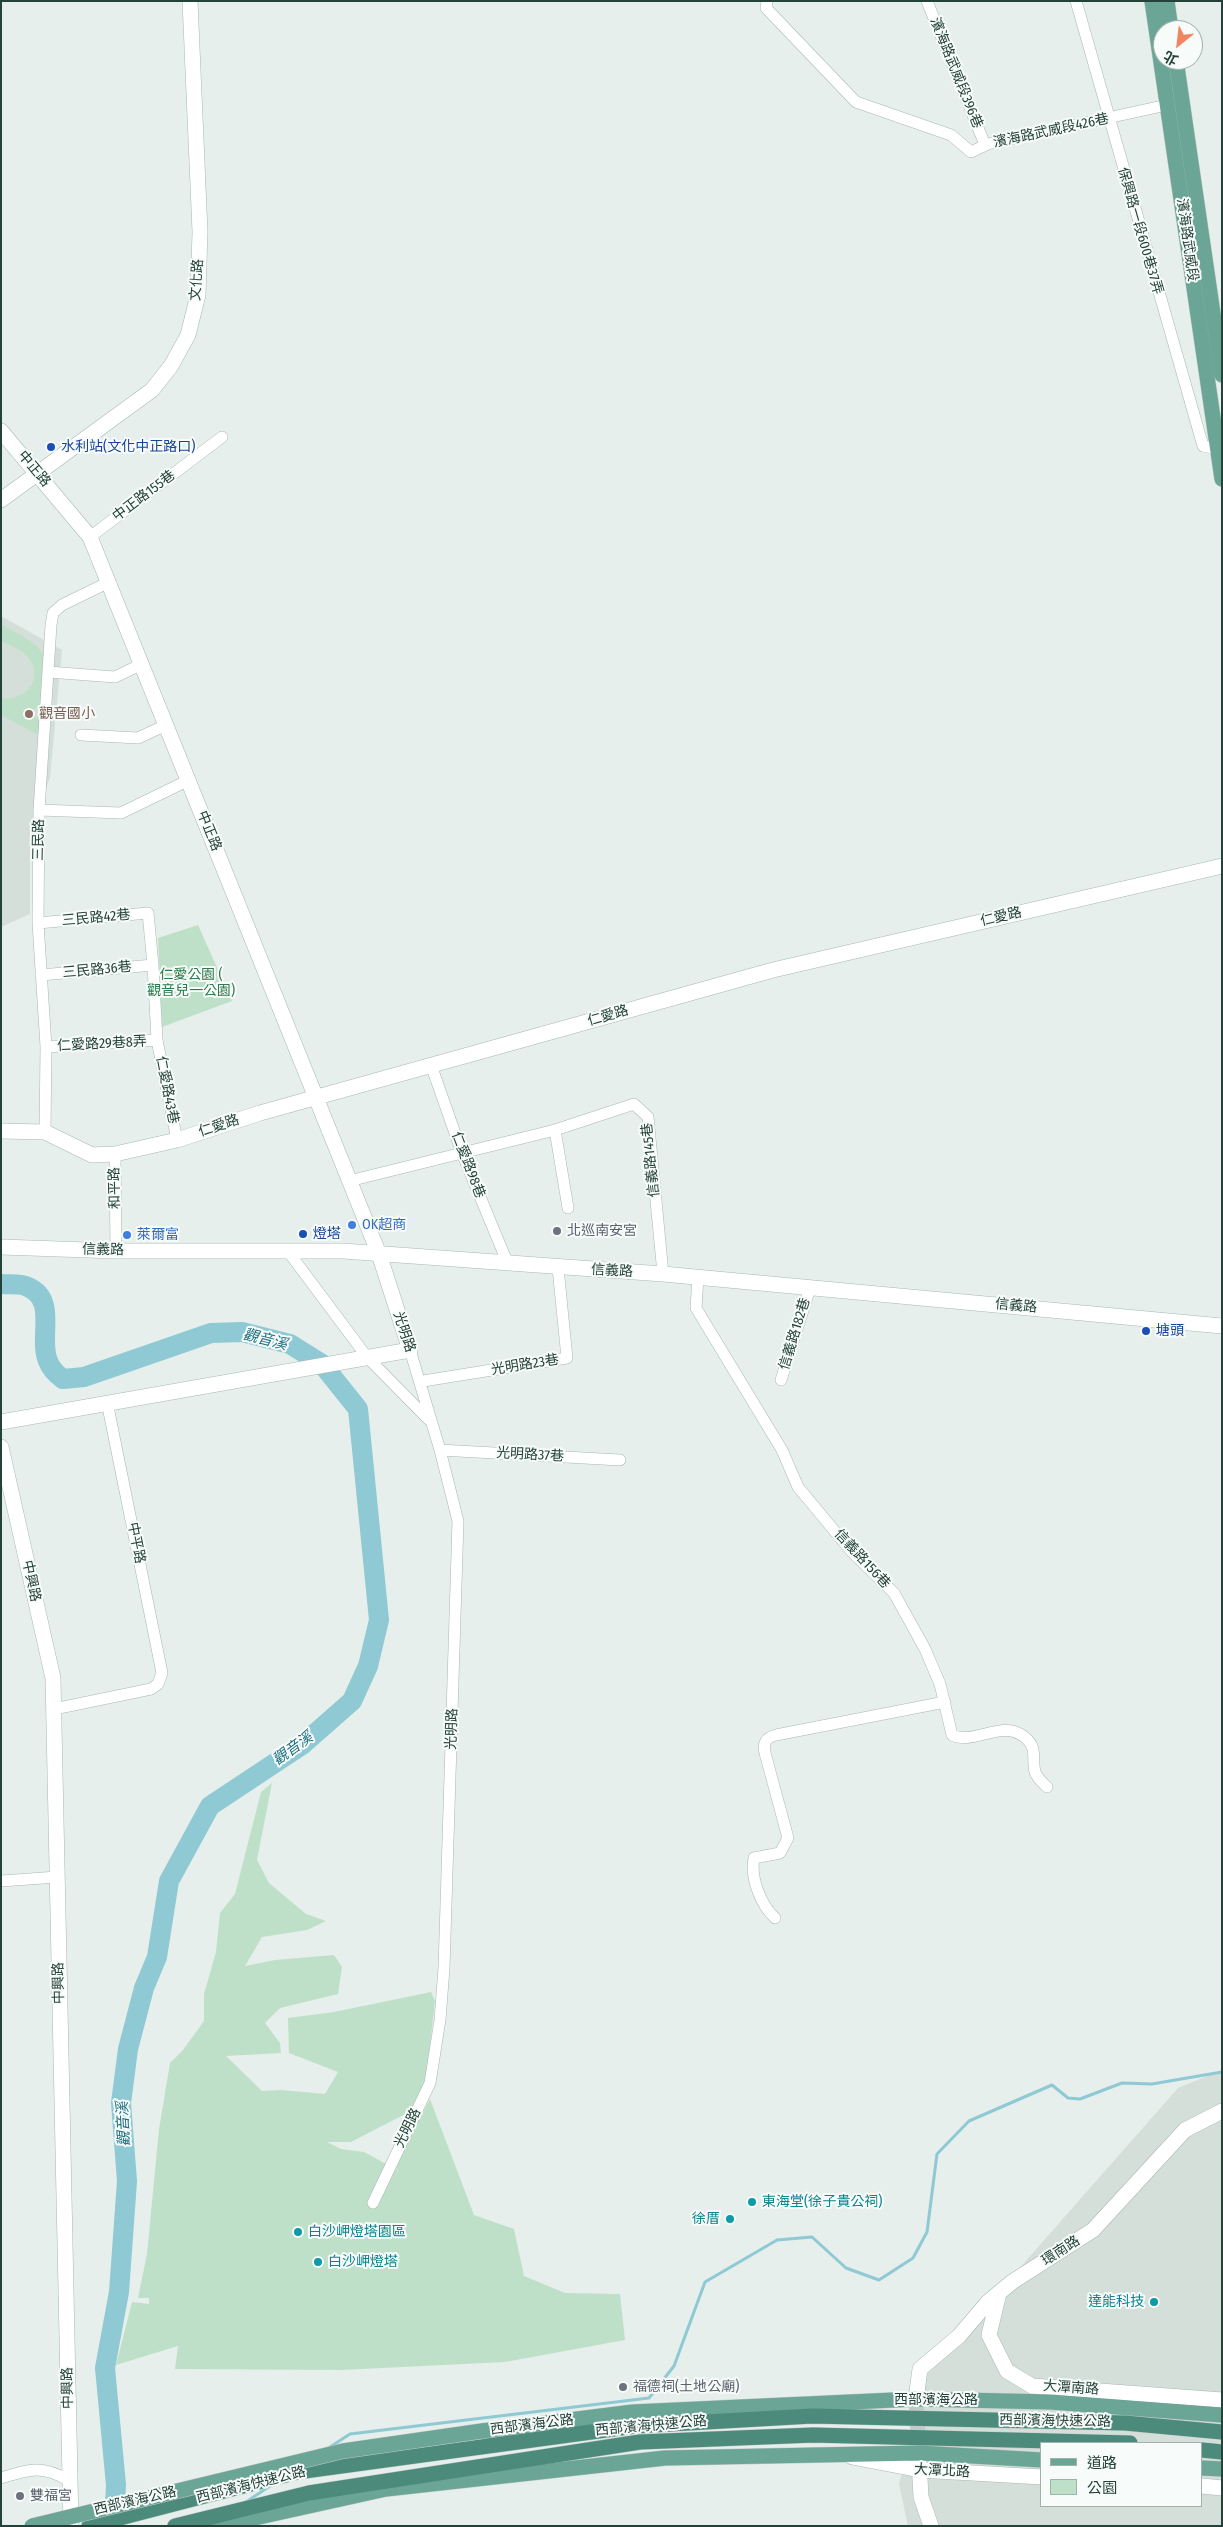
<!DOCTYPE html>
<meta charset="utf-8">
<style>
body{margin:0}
#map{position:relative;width:1223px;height:2527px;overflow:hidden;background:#e6efeb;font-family:"Fira Sans Condensed","Noto Sans TC",sans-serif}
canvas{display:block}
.frame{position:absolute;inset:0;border:2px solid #24423a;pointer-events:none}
.legend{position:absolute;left:1040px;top:2442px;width:162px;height:65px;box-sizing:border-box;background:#f7fbf9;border:1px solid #a3b1ad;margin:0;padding:6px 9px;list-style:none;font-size:15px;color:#24423a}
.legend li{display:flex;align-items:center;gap:10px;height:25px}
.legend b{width:25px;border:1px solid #a3b1ad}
.north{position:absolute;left:1153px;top:20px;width:50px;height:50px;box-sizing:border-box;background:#f7fbf9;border:1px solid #a3b1ad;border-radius:50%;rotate:209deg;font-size:14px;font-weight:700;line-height:20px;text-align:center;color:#24423a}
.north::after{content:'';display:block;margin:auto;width:18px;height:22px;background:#f4845f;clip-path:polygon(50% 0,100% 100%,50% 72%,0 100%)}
</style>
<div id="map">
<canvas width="1223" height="2527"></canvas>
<div class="frame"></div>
<ul class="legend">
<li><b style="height:6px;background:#6aa596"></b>道路</li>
<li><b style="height:14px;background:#bfe0c8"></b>公園</li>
</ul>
<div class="north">北</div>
</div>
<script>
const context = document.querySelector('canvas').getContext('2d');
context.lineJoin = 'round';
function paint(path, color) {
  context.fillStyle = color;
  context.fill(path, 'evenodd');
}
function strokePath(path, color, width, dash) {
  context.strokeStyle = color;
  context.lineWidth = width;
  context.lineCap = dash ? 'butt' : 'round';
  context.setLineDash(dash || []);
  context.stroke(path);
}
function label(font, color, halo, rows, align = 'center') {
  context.font = font + ' "Fira Sans Condensed","Noto Sans TC",sans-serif';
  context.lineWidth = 4;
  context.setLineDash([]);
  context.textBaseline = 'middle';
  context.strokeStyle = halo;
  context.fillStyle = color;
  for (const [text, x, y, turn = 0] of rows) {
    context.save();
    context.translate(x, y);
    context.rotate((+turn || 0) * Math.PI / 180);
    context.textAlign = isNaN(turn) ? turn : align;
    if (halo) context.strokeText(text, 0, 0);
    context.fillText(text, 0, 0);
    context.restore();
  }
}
paint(new Path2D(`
 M1,616L62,650L50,778L30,825V914L1,927Z
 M1222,2070V2526H908L899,2484L928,2372L1178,2088ZM1042,2443H1202V2506H1042Z`), '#d4dfda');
paint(new Path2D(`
 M1,624C45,649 49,647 47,699L40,706L27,712L44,721L40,736L1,715V698C23,702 44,681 30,660C24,650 11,646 1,641Z
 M198,925L232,1001L162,1027L158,938Z
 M272,1783L257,1860L269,1883L306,1914L326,1921L307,1930L262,1937L245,1966L275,1960L334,1955L342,1967L338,1994L280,2008L265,2023L280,2043L281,2053L226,2056L262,2091L281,2090L325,2094L338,2072L289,2053L288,2018L334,2012L431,1992L435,2001L426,2080L411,2111L351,2142H327L341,2149L364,2152L399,2171L394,2166L430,2099L474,2215L514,2229L524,2276L565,2293L620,2294L625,2340L505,2362L341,2370L175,2369L178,2346L116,2365L132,2302L149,2304V2298H138L147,2254L159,2129L170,2063L183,2050L204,2021V1994L216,1952L220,1913L235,1894L261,1792Z`), '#bfe0c8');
strokePath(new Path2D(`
 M330,2447L350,2434L649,2398L674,2366L705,2282L777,2240L812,2237L846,2268L879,2280L913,2258L927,2232L937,2154L969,2121L1052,2085L1068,2098L1080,2099L1122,2083L1152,2084L1222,2072
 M246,2502L270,2486`), '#8ec9d4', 3);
strokePath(new Path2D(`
 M1,1284C10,1285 21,1283 28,1287C58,1300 38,1338 48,1361C51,1369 56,1374 63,1379L84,1377L211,1333L242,1332L290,1344L322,1364L358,1409L379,1620L368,1666L352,1701L302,1745L210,1806L169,1881L157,1957L144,1988L128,2049L121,2103L127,2181L119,2292L105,2368L116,2485L114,2525`), '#8ec9d4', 20);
strokePath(new Path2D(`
 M916,2399L919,2449`), '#bfccc8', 15, [15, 8]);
const minor = new Path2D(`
 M767,1L766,8L856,102L951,135L971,152L988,144L1167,105
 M927,1L985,145
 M1076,1L1203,446L1217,449
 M90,537L222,437
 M48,672L115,677L142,664
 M81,735L138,738L166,725
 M39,810L121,813L189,780
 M38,923L148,913L153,965L157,1040L177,1140
 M41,975L153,965
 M46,1047L157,1040
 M431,1065L462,1153L508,1264
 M555,1130L568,1208
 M45,1132L46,1047L38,923L39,810L51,625L53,613L62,605L109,582
 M115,1154L116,1251
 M349,1181L555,1130L634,1104L648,1117L663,1274
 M287,1250L367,1357L428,1419
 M698,1277L696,1308L782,1450L798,1487L852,1552L894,1593L925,1649L940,1684L952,1735C972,1745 1000,1722 1020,1734C1040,1746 1031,1757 1035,1772C1037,1778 1043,1783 1047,1787
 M781,1380L810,1288
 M423,1381L567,1358L558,1268
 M440,1450L620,1460
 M54,1709L151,1689L158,1684L162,1673L107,1402
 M1,1881L57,1877
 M775,1918C761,1905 750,1878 754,1858L780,1853L788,1838L765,1753C763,1743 765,1738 776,1735L945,1702
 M373,2203L430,2083L440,2020L444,1968L458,1521L440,1450L410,1350
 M1,2478C31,2469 42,2465 70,2481`);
const tertiary = new Path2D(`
 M1,431L90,537L379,1254L410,1350L1,1422
 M1,1131L45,1132L92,1155L115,1154L177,1140L260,1113L773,970L1222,866
 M1,1447L53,1678L71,2526
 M999,2293L989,2335L1007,2371L1032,2386L1222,2400
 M916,2399L920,2369L959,2336L988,2302L1012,2282L1093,2230L1185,2130L1222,2111
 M852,2457L920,2470L1042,2477
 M919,2461L921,2497L931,2526
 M1202,2486L1222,2488`);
const secondary = new Path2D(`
 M1,500L152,390L171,366L188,335L198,295L200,232L190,1
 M1,1247L116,1251H343L663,1274L1222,1326`);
const primary = new Path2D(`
 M1152,1L1222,479
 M1167,1L1171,30
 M1176,60L1222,375
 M482,2431L633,2412L916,2399L1051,2402L1222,2415
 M1202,2468L1222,2469
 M218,2526L386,2489L665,2458L919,2453L1042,2460`);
const trunk = new Path2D(`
 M1202,2450L1222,2452
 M89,2526L297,2472L635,2426L812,2416L1125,2423L1222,2432
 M175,2526L309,2493L640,2442L813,2435L1130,2443`);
strokePath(minor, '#a8b8b2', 12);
strokePath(tertiary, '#a8b8b2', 16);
strokePath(secondary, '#a4bbb3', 16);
strokePath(primary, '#c2cac8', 16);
strokePath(trunk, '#c2cac8', 16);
strokePath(minor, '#fff', 11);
strokePath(tertiary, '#fff', 15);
strokePath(secondary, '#fff', 15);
strokePath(primary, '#6aa596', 15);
strokePath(trunk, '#4c8a7c', 15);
const primaryBridge = new Path2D(`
 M32,2526L343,2451L482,2431`);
strokePath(primaryBridge, '#c2cac8', 16, []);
strokePath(primaryBridge, '#6aa596', 15);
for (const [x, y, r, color] of [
 [51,447,5,"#1a4fb4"],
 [29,714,5,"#8d6e63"],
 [352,1225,5,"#3f7fe0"],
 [557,1231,5,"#6b7280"],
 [303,1234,5,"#1a4fb4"],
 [127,1235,5,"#3f7fe0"],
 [1146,1331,5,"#1a4fb4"],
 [752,2202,5,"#0f9aa8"],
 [730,2219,5,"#0f9aa8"],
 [298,2232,5,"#0f9aa8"],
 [318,2262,5,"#0f9aa8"],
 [1154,2302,5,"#0f9aa8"],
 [623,2387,5,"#6b7280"],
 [20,2496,5,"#6b7280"]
]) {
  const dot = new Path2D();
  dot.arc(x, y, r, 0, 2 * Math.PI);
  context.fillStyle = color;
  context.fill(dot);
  strokePath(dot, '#f7fbf9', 2);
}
label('14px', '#24423a', '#f7fbf9', [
 ["濱海路武威段396巷",956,73,68],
 ["濱海路武威段426巷",1051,131,-12],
 ["保興路一段600巷37弄",1140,231,74],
 ["濱海路武威段",1187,240,82],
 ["文化路",197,280,-86],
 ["中正路",34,469,50],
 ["中正路155巷",144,496,-37],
 ["中正路",209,831,68],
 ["三民路",39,840,-89],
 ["仁愛路",1001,917,-13],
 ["三民路42巷",96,918,-5],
 ["三民路36巷",97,970,-5],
 ["仁愛路",608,1016,-16],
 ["仁愛路29巷8弄",102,1044,-3],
 ["仁愛路43巷",167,1090,79],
 ["仁愛路",219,1126,-18],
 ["信義路145巷",651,1160,-96],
 ["仁愛路98巷",468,1165,69],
 ["和平路",115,1188,-91],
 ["信義路",103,1250,1],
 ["信義路",612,1271,3],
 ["信義路",1016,1306,5],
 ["光明路",404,1332,72],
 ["信義路182巷",795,1334,-73],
 ["光明路23巷",525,1365,-9],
 ["光明路37巷",530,1455,3],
 ["中平路",136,1543,79],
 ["信義路156巷",862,1559,47],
 ["中興路",31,1581,78],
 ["光明路",452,1729,-88],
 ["中興路",59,1983,-91],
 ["光明路",408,2128,-64],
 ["環南路",1061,2251,-33],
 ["中興路",68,2388,-91],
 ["大潭南路",1071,2388,4],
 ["西部濱海公路",936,2400],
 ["西部濱海快速公路",1055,2421,1],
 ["西部濱海公路",532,2425,-7],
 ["西部濱海快速公路",651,2426,-5],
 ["大潭北路",942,2471,3],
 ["西部濱海快速公路",251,2485,-14],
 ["西部濱海公路",135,2501,-13]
]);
label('14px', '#164399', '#f7fbf9', [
 ["水利站(文化中正路口)",61,447],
 ["燈塔",313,1234],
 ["塘頭",1156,1331]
], 'left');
label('14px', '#785e54', '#f7fbf9', [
 ["觀音國小",39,714]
], 'left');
label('14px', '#2d7a4b', '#f7fbf9', [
 ["仁愛公園 (",191,975],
 ["觀音兒一公園)",191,991]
]);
label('14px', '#366cbe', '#f7fbf9', [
 ["OK超商",362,1225],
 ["萊爾富",137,1235]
], 'left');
label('14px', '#5b616d', '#f7fbf9', [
 ["北巡南安宮",567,1231],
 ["福德祠(土地公廟)",633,2387],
 ["雙福宮",30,2496]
], 'left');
label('14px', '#0d838f', '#f7fbf9', [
 ["東海堂(徐子貴公祠)",762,2202],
 ["徐厝",720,2219,"right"],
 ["白沙岬燈塔園區",308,2232],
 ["白沙岬燈塔",328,2262],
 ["達能科技",1144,2302,"right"]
], 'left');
label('italic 15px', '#1c6f80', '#f7fbf9', [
 ["觀音溪",265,1340,14],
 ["觀音溪",293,1749,-36],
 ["觀音溪",124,2124,-93]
]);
</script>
